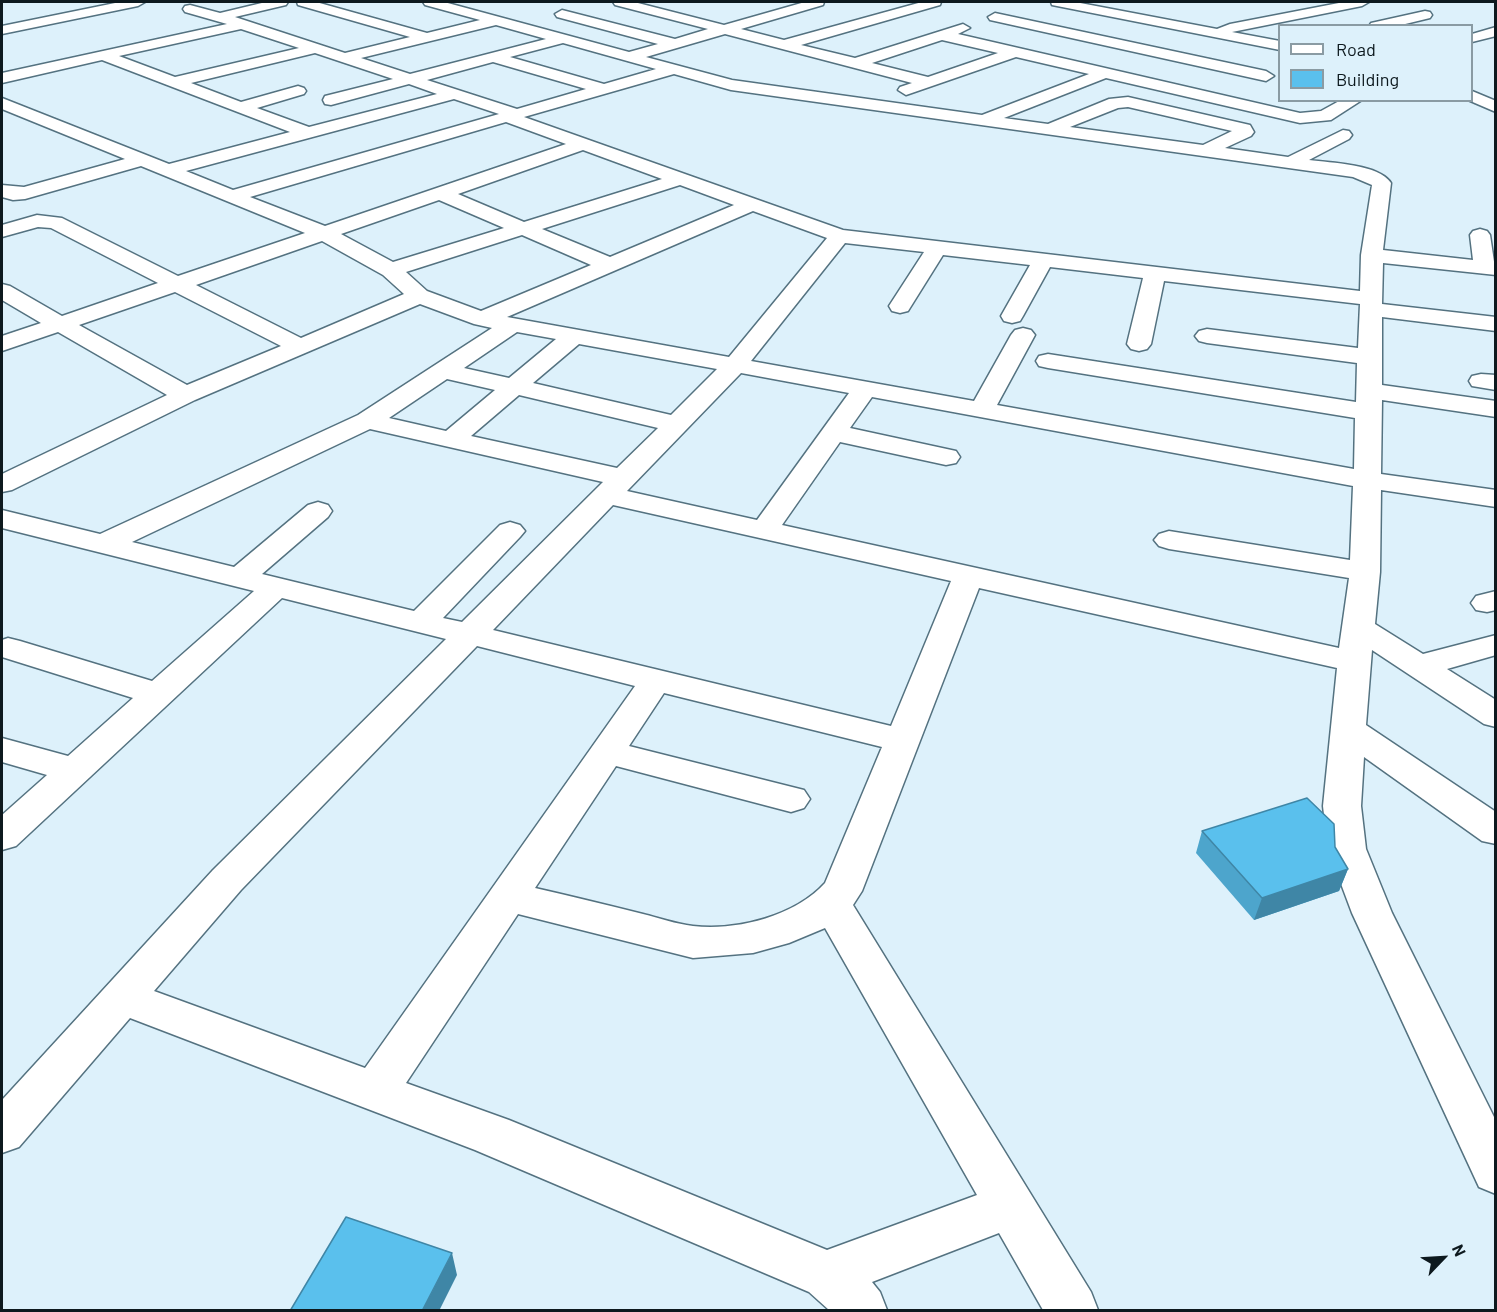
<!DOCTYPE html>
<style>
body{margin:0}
#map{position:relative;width:1497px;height:1312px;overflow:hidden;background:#ddf1fb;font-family:Barlow,sans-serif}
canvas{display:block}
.frame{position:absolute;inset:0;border:3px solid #0d191e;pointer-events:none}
.legend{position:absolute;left:1278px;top:24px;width:195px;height:78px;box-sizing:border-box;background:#ddf1fb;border:2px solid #8a9ba3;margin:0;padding:8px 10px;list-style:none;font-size:18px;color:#0d191e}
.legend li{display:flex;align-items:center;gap:12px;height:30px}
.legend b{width:30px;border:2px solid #8a9ba3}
.north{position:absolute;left:1413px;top:1228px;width:60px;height:60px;-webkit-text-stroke:4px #ddf1fb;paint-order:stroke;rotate:65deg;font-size:16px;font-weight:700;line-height:24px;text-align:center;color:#0d191e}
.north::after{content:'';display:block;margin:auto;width:21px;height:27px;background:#0d191e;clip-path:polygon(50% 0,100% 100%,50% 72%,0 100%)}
</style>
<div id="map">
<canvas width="1497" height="1312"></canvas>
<div class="frame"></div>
<ul class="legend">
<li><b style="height:8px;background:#fff"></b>Road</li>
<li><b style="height:16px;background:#5ac0ed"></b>Building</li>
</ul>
<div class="north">N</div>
</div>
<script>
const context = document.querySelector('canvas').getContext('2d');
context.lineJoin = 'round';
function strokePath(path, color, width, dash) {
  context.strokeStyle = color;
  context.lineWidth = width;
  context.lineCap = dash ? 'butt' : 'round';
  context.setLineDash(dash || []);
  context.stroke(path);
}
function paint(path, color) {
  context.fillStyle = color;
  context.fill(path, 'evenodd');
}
const minor = new Path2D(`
 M120,2H145L138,6L2,34V26Z
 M266,2H288L286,5L235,17L345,53L410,37L298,5L297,2H316L427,33L480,20L425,5L423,2H444L629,52L658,44L557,17L555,14L562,10L675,39L708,29L615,5L613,2H634L724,25L805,2H824L823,5L741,29L784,40L922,2H941L940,5L801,45L855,58L963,24L970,28L958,34L1300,113L1321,111L1341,100H1362L1331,120L1300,123L1106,78L1004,118L1048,124L1109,99L1128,97L1250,125L1254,132L1251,136L1225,148L1288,157L1343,130L1349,131L1352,135L1349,139L1309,160C1331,163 1379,164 1391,183L1383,250L1473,260L1470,235L1473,231L1480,229L1487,231L1490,235L1496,275L1383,263L1382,304L1496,317V331L1382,317V385L1496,401V417L1382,400L1381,474L1496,490V507L1381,490L1380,572L1375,624L1423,654L1496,635V655L1447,669L1496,700V727L1484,724L1372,650L1366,725L1496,812V844L1482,841L1364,757L1361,806L1366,849L1392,913L1496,1121V1194L1479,1187L1352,913L1328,849L1323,806L1337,668L979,588L862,891L853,905L1091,1292L1098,1310H1043L999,1233L872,1282L880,1292L887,1310H829L809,1292L475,1150L130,1018L19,1147L2,1153V1100L213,870L446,639L282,598L16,846L2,850V815L47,775L2,762V738L68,756L133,698L2,657V640L8,638L20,641L152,681L254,591L2,528V510L100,534L358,415L492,328L474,324L420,304L195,400L12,490L2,492V474L167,395L58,332L2,351V336L41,323L2,300V284L10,286L62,316L158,283L51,228L38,227L2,237V225L37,215L62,218L178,276L305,233L141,166L25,199L13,200L2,197V185L24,187L125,159L2,109V98L169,164L290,132L102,60L2,83V73L227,24L185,12L183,9L185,6L190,5L220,13ZM496,25L546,39L410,74L361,58ZM241,29L299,48L175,77L119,56ZM725,34L912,83L900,87L898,90L906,95L1016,57L1089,74L982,115L732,80L646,57ZM942,40L998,53L928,77L872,63ZM563,43L656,69L604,84L510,57ZM315,53L393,79L325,96L323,100L325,104L331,105L409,84L437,94L309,127L257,108L304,94L306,91L304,88L298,86L241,102L191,83ZM493,62L586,89L517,109L427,80ZM674,74L731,90L1353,177L1372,185L1361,255L1360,291L843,230L524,117ZM454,99L499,114L233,190L186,171ZM1128,107L1232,131L1203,145L1070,127L1118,108ZM506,122L566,144L325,226L250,197ZM583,150L662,179L524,222L458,194ZM680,185L734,205L610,257L542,229ZM439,200L504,228L393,262L341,234ZM753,211L827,238L729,357L507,317ZM522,235L591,265L481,311L427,291L406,272ZM322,241L383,275L404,294L301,338L196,285ZM845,243L924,252L889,306L892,311L900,313L908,311L943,255L1030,265L1001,316L1004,321L1012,323L1020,321L1023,316L1050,267L1143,278L1127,344L1131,349L1139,351L1147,349L1151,344L1164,281L1360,304L1358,348L1207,329L1199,331L1195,336L1199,341L1207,343L1357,363L1356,402L1048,354L1039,356L1036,361L1039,366L1048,368L1355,418L1354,469L997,405L1035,335L1031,330L1023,328L1015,330L1011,335L974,401L751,361ZM175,292L281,346L187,385L79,325ZM517,332L556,339L509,378L464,368ZM579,344L717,369L671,415L533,383ZM741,373L849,393L757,520L627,491ZM447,379L495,390L446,431L389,418ZM519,395L658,428L617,468L471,436ZM872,397L1353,486L1350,560L1169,531L1159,534L1154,540L1159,546L1169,549L1349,578L1339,648L782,525L840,442L946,465L956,463L960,457L956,451L850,428ZM370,429L603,482L462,622L443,618L520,537L525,531L520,525L510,522L500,525L414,611L262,574L328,517L332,511L328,505L318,502L308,505L234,567L132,542ZM613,505L951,581L891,726L493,630ZM477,646L635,686L365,1068L154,991L241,890ZM664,693L882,747L825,883C795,916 737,931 693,926C676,924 659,918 643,914C607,905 571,896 535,888L616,766L791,812L804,808L810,799L804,790L629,746ZM518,914L693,958L753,953L789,943L825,928L977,1195L827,1250L509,1120L406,1083Z
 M1051,2H1075L1217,29L1230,24L1344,2H1369L1362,6L1232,32L1280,41V50L1057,6L1052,5Z
 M1425,11L1430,12L1432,15L1430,18L1397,26H1369L1371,23Z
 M995,13L1266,71L1274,76L1266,81L990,20L988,17Z
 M1496,27V36L1472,42V34Z
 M1472,91L1496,101V112L1468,100H1472Z
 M1481,374L1496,375V390L1472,386L1469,381L1472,376Z
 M1496,591V610L1487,612L1476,610L1471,603L1476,596Z`);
strokePath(minor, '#547280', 3);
paint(minor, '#fff');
paint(new Path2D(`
 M1202,831L1335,847L1348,869L1339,891L1254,920L1196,853Z`), '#4da5cc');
paint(new Path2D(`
 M1348,869L1339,891L1254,920L1262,898Z
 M452,1253L457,1275L439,1311H422Z`), '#3f86a6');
const building = new Path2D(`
 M1307,798L1334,824L1335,847L1348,869L1262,898L1202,831Z
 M346,1217L452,1253L422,1311H290Z`);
paint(building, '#5ac0ed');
strokePath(building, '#3f86a6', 1.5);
</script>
